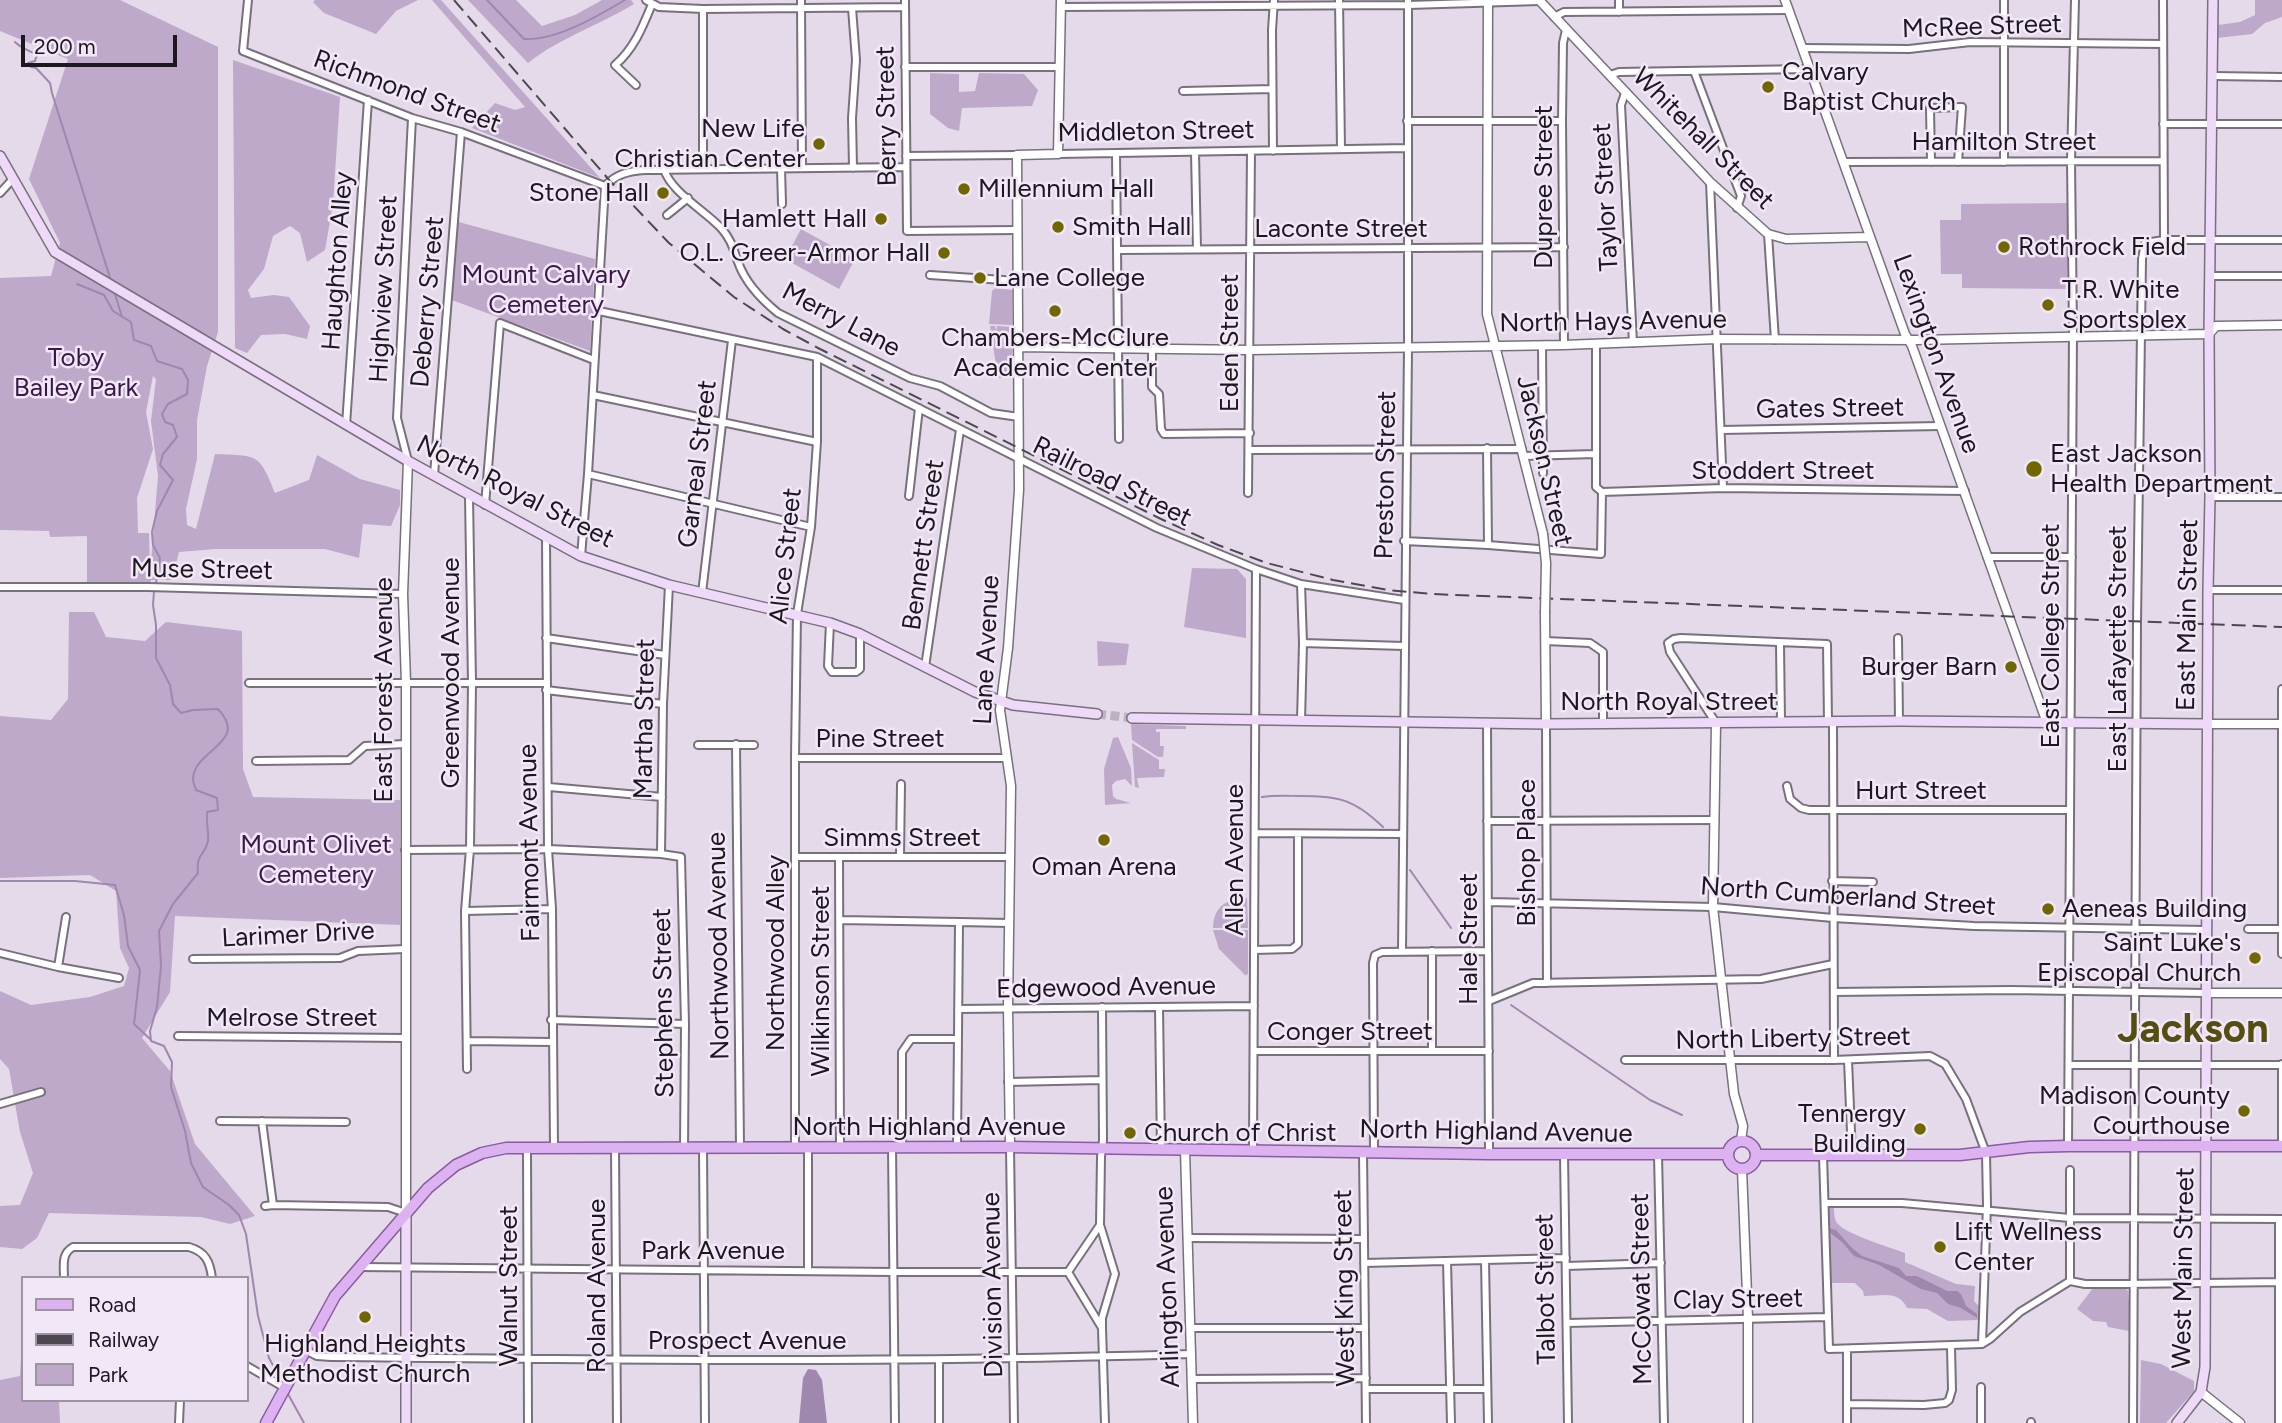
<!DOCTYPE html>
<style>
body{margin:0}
#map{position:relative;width:2282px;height:1423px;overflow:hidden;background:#e4daea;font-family:Figtree,sans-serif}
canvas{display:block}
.legend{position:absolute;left:21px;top:1276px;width:228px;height:126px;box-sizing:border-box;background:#f2e7f7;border:2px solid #9c94a0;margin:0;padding:9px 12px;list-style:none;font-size:21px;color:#1c181e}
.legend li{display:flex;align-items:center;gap:14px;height:35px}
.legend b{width:35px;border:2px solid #9c94a0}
.scale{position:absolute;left:21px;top:35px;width:156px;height:32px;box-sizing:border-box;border:4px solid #1c181e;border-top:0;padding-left:9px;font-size:21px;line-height:24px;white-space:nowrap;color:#1c181e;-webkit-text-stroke:5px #f2e7f7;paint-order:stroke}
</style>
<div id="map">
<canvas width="2282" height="1423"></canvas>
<ul class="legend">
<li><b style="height:9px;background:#dcb2f1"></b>Road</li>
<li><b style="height:9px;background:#4d4850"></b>Railway</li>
<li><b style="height:19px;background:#bea9ca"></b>Park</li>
</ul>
<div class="scale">200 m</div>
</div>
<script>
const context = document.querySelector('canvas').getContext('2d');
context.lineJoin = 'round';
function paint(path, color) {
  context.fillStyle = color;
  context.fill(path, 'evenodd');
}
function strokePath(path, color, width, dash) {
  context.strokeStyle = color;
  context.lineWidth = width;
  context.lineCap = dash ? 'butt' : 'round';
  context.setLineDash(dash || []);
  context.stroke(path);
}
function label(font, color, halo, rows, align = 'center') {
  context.font = font + ' Figtree,sans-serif';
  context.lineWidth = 5;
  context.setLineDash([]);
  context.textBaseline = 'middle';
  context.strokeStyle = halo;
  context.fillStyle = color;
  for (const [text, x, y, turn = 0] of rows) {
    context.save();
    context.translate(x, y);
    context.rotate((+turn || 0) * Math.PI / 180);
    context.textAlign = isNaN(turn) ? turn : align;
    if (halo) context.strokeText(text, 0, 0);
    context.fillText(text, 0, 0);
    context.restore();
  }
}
paint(new Path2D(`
 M0,0H120L218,47V332L207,366L197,420V459L186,509L187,525L196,529L215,454C257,456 259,452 275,493L309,480L317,455L360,479L400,490V505L391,526L363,524L359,558L325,549H215L179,552L172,580H151L150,584L87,585V536L50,537L49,531L0,530V278L51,276L60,243L29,179L68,59L0,31ZM153,376L156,379L151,421L158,476L150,573L149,533H138L137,498L153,449L146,412Z
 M315,0H418L396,11L376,34L324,13L313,2Z
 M432,0H441L600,178L472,128L495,103L515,110L525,107Z
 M468,0H516L542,26L575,15L602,0H631L634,4C600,25 559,38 528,63Z
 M2255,0H2282V17L2265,23L2252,34L2217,38L2218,25L2240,22L2255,15Z
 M233,60L340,97L333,204L325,250L307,262L300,233L290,226L273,236L264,269L248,290L251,298L274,295L289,297L310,326L307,339L285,334L261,335L247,353L235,348Z
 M930,73L959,74V92L975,91L979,73L1024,74L1038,90L1032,106L962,108L959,131L948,128L930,114Z
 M2068,203L2067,289L1962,288V274H1941L1940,220H1961V204Z
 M455,221L595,259L590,351L449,299Z
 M801,229L855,259L839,289L785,259Z
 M995,288L1012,290V325L989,324L992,291Z
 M990,326H995L996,331L997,326L1012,327V378H998Z
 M1192,568L1237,569L1246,579V638L1184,627Z
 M69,612H94L106,637L145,641L166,622L242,631L243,769L253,797L400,800V925L175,916L170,992L142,1038L170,1071L195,1144L255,1216L230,1224L201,1217L49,1213L37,1238L22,1249L0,1247V1206L20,1205L33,1173L20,1132L9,1069L0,1059V991L31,1005L90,997L124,986L129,968L120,948L116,891L90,875L0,878V716L51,720L68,699Z
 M1097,641L1129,644L1126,665L1098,666Z
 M1131,724L1186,726V729H1156V732H1160V746H1164L1163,757H1158L1132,740Z
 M1118,737L1131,768L1132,786L1125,779L1116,781L1112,785L1113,796L1116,799L1131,803L1105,805L1104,769L1113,738Z
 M1132,743L1159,760V769H1165L1164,777L1137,778L1139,788L1135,787Z
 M1247,898L1248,928H1213C1214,905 1227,899 1247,898Z
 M1213,930H1248V975L1246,974V976L1219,949Z
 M1829,1206H1834C1834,1211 1834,1219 1837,1223C1845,1234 1892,1248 1905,1253V1262L1956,1284L1975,1286L1974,1301L1979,1306L1978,1320L1948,1321L1927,1309L1907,1308C1899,1290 1881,1296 1864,1296L1863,1291L1855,1283H1828L1826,1210Z
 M2093,1288L2126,1289L2128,1291L2131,1322L2129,1331L2108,1327L2106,1322L2093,1321L2077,1309Z
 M23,1320V1400H59L60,1423H0V1380L20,1376Z
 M2141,1360L2161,1364L2194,1381V1391L2166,1423H2140Z`), '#bea9ca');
paint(new Path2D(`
 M1829,1228L1836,1230L1852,1248L1862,1256L1899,1268L1906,1276H1917L1947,1291H1957L1961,1294L1966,1306L1977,1314V1318L1961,1308L1948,1304L1937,1293L1921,1289L1879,1265L1854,1256L1842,1242L1829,1232Z
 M808,1369L816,1370L822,1380L827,1423H799L803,1378Z`), '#a087ae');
strokePath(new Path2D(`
 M487,0L524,39C556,41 598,16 625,0
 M15,42C22,49 29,50 37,55L35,61L28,63L31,67L36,68L50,83L52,93L111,281
 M77,284L104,295L113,311L131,322L134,340L151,346L157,361L182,369L188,380L187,394L168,404L162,414L165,422L173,425L177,437L163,454L160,465L173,480L157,511L152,532L153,545L160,558L156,583
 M115,294L122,317
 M154,591L153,605L156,625V658L170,685L173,704L181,713L193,710L218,709C250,743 194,749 193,779C193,783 195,786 196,790L217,798L218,810L207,812C206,822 209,832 208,841C205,857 196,852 198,873L173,904L159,931L161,966L157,1007L150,1031L151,1041L164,1046L172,1062L171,1087L185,1131L191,1163L203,1187L229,1205L239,1215L246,1234L258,1316L269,1358L282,1382
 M1262,797C1275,795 1288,796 1301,796C1340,796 1355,800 1383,827
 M1410,870L1451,928
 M0,881H75L115,885L124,915L128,946L140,970L134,1024L151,1040
 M1511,1005L1650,1100L1682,1115
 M288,1394L304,1423`), '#a087ae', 2);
strokePath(new Path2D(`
 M1097,714L1132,718`), '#bcb3c1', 9, [9, 4.5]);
const minor = new Path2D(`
 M248,0L243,51L412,118L461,132L605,186
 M646,0L659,7L703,9L905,7
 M801,0L802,168
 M905,0L907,231L1017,230
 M1339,0L1341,149
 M1619,0V12
 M2004,0V162
 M2163,0L2164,240
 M1061,7L1408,5L1540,1
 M852,8L856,60L852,118L853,168
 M703,9V169
 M1554,17L1564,12L1788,10
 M1803,48L1909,49L1970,42L2163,44
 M905,67H1059
 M1694,71L1741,196L1737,208
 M1610,75L1619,72L1809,69
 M2213,76L2282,77
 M636,85L615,65C634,49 643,26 652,4
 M1183,91L1272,89
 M1625,93L1621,105L1633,343
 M1407,121H1562
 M2163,124H2282
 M1273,151L1272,30L1274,0
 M1195,152L1197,249
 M1116,153L1119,439
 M1058,154L1407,148
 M906,156L1017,155
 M1844,162L2163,161
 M1931,162L1930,108L1962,107L1958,162
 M781,168L782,204
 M664,169C670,191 705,211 721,228C731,239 733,248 738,262C745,282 762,300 778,313L910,378L940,386L991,413L1019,417
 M1710,182L1723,488
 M0,193L12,180
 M667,215L688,198
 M1768,234L1775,340
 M1118,250L1564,247
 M930,275L1018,281
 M2210,276H2282
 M599,311L817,357L1157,528L1256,569L1301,584L1404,600
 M1542,345L1543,473
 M1564,345L1562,121L1563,43L1566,30
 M1152,350V387L1159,394L1161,429L1164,434L1250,433
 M593,395L817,442
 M346,425L368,100
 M1721,430L1940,426
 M1487,448L1488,545
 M1249,450L1522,449
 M1523,456L1596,454
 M408,461L397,418L412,118
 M588,474L811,527
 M434,475L461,132
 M1602,492L1723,488L1965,491
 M1248,493L1251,151
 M909,496L919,408
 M2210,497H2282
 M485,505L500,323L594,360
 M546,536L548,849L552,909L554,1148
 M1404,541L1488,545L1601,554L1602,492L1596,487V344
 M581,556L588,474L605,186C616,174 629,171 645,170L906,167
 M1987,557H2072
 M0,587H148L403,594
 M2208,590H2282
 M702,593L732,340
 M830,623L828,666L832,672H856L860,669V634
 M546,638L665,655
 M1898,638L1899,721
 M1545,641L1590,643L1603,652V723
 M1303,643L1404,646
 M1780,644L1781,722
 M925,667L960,430
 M249,683H546
 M2282,689V954
 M546,690L663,704
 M1301,721L1303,643L1301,584
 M1833,722L1834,1060
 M1487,723L1489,1154
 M1716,723L1670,652L1668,643L1674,639L1681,638L1827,644L1828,722
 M1546,724L1547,983
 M736,744L740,1148
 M698,745H754
 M795,758H1007
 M256,761L349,760L365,746L405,744
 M1787,786L1790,799L1801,808L1809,810H2069
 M549,787L662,797
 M1487,821L1715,820
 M1255,833L1402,834
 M405,850L548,849L661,854L681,857L685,1024L684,1148
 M661,854L663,704L669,585
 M795,857H1010
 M839,857L840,1148
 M900,857L901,784
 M1832,881L1873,882
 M1488,902L1713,907L1833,918L1974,926L2206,930
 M465,911L552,909
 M840,920L959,922
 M2248,929H2282
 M1254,950L1292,949L1298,944V834
 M1432,951V1051
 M1402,952L1408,348V0
 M0,953L58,967L119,978
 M193,959L340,958L358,951L405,949
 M58,967L66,917
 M1834,992L2010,990L2206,993
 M1489,1001L1533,983L1761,979L1833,964
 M1102,1007L1103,1140L1101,1157L1100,1225L1068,1272L1102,1328L1105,1423
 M1159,1007L1161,1149
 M958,1009L1254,1006
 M551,1020L685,1024
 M178,1036L406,1038
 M468,1041L552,1042
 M1254,1051H1489
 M1625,1060H1834L1930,1056L1945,1064L1966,1099L1986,1153L1987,1205L1982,1344
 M1848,1060L1852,1156
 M2069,1065H2282
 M467,1069L465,911L470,849L472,683L469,496
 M1008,1082L1102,1080
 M0,1104L41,1092
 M220,1121L346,1122
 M262,1121L273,1205
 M2068,1146L2073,331L2071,161L2075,0
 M2282,1146V1064
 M892,1147L895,1423
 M902,1147V1052L911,1039H958
 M957,1147L959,922L1009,923
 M1010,1147L1014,1423
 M527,1148L528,1423
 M615,1148L617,1423
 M703,1148L705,1423
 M795,1148V758L797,614L811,527L817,442V357
 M808,1148V1271
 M1253,1150L1256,569
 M1363,1152L1366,1423
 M1374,1152L1373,963L1375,955L1382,952L1488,951
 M1564,1154L1568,1423
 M1658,1155L1664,1423
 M1823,1155L1829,1349L1982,1344L1990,1339L2020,1312L2070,1281
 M1825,1203H1902L2070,1218L2282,1219
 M265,1206L273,1205L388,1207L406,1213
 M2279,1219V1423
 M1100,1225L1115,1274L1102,1318V1328
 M1187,1238L1364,1239
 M1485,1260L1488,1423
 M1447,1261L1451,1423
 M1364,1263L1566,1258
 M1566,1266L1661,1263
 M360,1267L894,1272H1068
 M64,1278C64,1265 61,1254 73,1247H189C206,1252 210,1262 212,1278
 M2070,1281L2085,1284H2126L2282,1282
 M2070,1281V1170
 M1567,1323L1827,1317
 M1190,1328H1365
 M1847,1349V1423
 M305,1350L317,1356L331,1357C618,1360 904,1363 1191,1354
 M939,1360V1423
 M247,1366L285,1388
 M1192,1379L1366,1378
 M1366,1389H1487
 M1847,1404L1924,1405L1945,1403L1949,1400L1952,1390L1951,1347
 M179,1423L180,1400
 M1981,1423V1387
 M2031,1423V1422
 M2133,1423L2137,622L2142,259L2145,243L2164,240H2282`);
const tertiary = new Path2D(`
 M1488,0L1487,314L1543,534
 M1539,0L1710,182L1768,234L1786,239L1870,237
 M1785,0L1905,334L1912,346L2047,723
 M1018,347L1249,350L1564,345L1716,339L1915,340L2209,334L2216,326L2282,325
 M1545,613L1546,724
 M1716,723L1713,907L1734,1094L1743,1126L1741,1141
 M2207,724H2282
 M2206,993H2282
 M1010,1147L1008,1008L1011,786L1000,710L1008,648L1019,490L1017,155L1058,154L1061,0
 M1185,1150L1193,1423
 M1742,1169L1748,1319V1423
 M406,1213V683L403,594L408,461
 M2201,1392L2240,1423`);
const secondary = new Path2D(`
 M0,156L55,252L408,461L581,556L669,585L830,623L860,634L975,692L1013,705L1097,714
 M1132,718L1546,724L1899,721L2207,724
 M406,1423V1213
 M2177,1423L2201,1392L2205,1367L2208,590L2210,497L2209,334L2213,0`);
const primary = new Path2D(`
 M1728 1155a14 14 0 1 1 28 0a14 14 0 1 1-28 0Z
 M1757,1155H1960L2029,1147L2068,1146H2282
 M266,1423L335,1296L428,1188L456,1165L482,1153L506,1148H527L1010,1147L1489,1154H1728`);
strokePath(minor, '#79707e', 10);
strokePath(tertiary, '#79707e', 11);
strokePath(secondary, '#79707e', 12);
strokePath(primary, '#8a5ba1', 13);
strokePath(minor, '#fff', 6);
strokePath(tertiary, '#fff', 8);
strokePath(secondary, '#eed9f8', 9);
strokePath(primary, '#dcb2f1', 10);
strokePath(new Path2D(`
 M454,0L610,181L669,243L734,297L783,329L820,349L1161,519L1218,545L1267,563L1333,580L1388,590L1432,594L2282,627`), '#4d4850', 2, [14, 7]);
const tertiaryBridge = new Path2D(`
 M1543,534L1546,563L1545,613`);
strokePath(tertiaryBridge, '#79707e', 11, []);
strokePath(tertiaryBridge, '#fff', 8);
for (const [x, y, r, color] of [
 [1768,87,7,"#706700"],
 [819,144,7,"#706700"],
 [964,189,7,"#706700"],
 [663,193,7,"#706700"],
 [881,219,7,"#706700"],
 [1058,227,7,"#706700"],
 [2004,247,7,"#706700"],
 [944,253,7,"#706700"],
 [980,278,7,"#706700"],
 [2048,305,7,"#706700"],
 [1055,311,7,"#706700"],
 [2034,469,9,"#706700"],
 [2011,667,7,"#706700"],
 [1104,840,7,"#706700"],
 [2048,909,7,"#706700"],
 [2255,958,7,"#706700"],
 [2244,1111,7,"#706700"],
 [1920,1129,7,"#706700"],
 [1130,1133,7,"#706700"],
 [1940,1247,7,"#706700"],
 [365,1317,7,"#706700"]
]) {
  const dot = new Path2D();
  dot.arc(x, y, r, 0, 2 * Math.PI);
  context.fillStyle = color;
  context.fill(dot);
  strokePath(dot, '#f2e7f7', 2.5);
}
label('26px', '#1c181e', '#f2e7f7', [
 ["McRee Street",1982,27,-2],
 ["Richmond Street",407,92,20],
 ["Berry Street",887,116,-91],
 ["Middleton Street",1156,132,-1],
 ["Whitehall Street",1703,139,45],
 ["Hamilton Street",2004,142],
 ["Dupree Street",1544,187,-90],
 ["Taylor Street",1606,197,-93],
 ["Laconte Street",1341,229],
 ["Haughton Alley",338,261,-86],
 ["Highview Street",384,289,-87],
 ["Deberry Street",428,302,-85],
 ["Merry Lane",841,320,28],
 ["North Hays Avenue",1613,322,-1],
 ["Eden Street",1230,343,-90],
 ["Lexington Avenue",1936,354,70],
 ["Gates Street",1830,409,-1],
 ["Jackson Street",1544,461,77],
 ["Garneal Street",698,464,-83],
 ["Stoddert Street",1783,471],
 ["Preston Street",1386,475,-89],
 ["Railroad Street",1112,482,26],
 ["North Royal Street",515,492,27],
 ["Bennett Street",924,545,-82],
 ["Alice Street",786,556,-84],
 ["Muse Street",202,570,1],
 ["East Main Street",2188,615,-89],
 ["East College Street",2051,636,-90],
 ["East Lafayette Street",2118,649,-90],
 ["Lane Avenue",987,650,-87],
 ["Greenwood Avenue",451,673,-90],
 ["East Forest Avenue",384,690,-90],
 ["North Royal Street",1669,702],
 ["Martha Street",645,719,-89],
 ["Pine Street",880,739],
 ["Hurt Street",1921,791],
 ["Simms Street",902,838],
 ["Fairmont Avenue",530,843,-91],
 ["Bishop Place",1527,853,-90],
 ["Allen Avenue",1235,860,-90],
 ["North Cumberland Street",1848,897,4],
 ["Larimer Drive",298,935,-3],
 ["Hale Street",1469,939,-90],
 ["Northwood Avenue",719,946,-91],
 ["Northwood Alley",776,953,-90],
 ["Wilkinson Street",821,981,-90],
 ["Edgewood Avenue",1106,988,-1],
 ["Stephens Street",664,1003,-91],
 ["Melrose Street",292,1018],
 ["Conger Street",1350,1032],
 ["North Liberty Street",1793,1039,-1],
 ["North Highland Avenue",929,1127],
 ["North Highland Avenue",1496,1132,1],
 ["Park Avenue",713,1251],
 ["West Main Street",2184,1268,-89],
 ["Division Avenue",993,1285,-91],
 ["Walnut Street",509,1286,-90],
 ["Roland Avenue",597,1286,-90],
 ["Arlington Avenue",1168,1287,-92],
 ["West King Street",1345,1288,-91],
 ["Talbot Street",1546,1289,-91],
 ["McCowat Street",1642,1289,-91],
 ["Clay Street",1738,1300,-1],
 ["Prospect Avenue",747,1341]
]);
label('26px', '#1c181e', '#f2e7f7', [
 ["Calvary",1782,72],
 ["Baptist Church",1782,102],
 ["New Life",805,129,"right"],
 ["Christian Center",805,159,"right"],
 ["Millennium Hall",978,189],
 ["Stone Hall",649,193,"right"],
 ["Hamlett Hall",867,219,"right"],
 ["Smith Hall",1072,227],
 ["Rothrock Field",2018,247],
 ["O.L. Greer-Armor Hall",930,253,"right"],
 ["Lane College",994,278],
 ["T.R. White",2062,290],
 ["Sportsplex",2062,320],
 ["Chambers-McClure",1055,338,"center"],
 ["Academic Center",1055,368,"center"],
 ["East Jackson",2050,454],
 ["Health Department",2050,484],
 ["Burger Barn",1997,667,"right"],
 ["Oman Arena",1104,867,"center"],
 ["Aeneas Building",2062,909],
 ["Saint Luke's",2241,943,"right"],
 ["Episcopal Church",2241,973,"right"],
 ["Madison County",2230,1096,"right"],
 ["Courthouse",2230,1126,"right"],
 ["Tennergy",1906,1114,"right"],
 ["Building",1906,1144,"right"],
 ["Church of Christ",1144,1133],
 ["Lift Wellness",1954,1232],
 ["Center",1954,1262],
 ["Highland Heights",365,1344,"center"],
 ["Methodist Church",365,1374,"center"]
], 'left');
label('26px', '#3a184a', '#f2e7f7', [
 ["Mount Calvary",546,275],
 ["Cemetery",546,305],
 ["Toby",76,358],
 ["Bailey Park",76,388],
 ["Mount Olivet",316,845],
 ["Cemetery",316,875]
]);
label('bold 40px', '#544e10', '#f2e7f7', [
 ["Jackson",2193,1030]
]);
</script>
